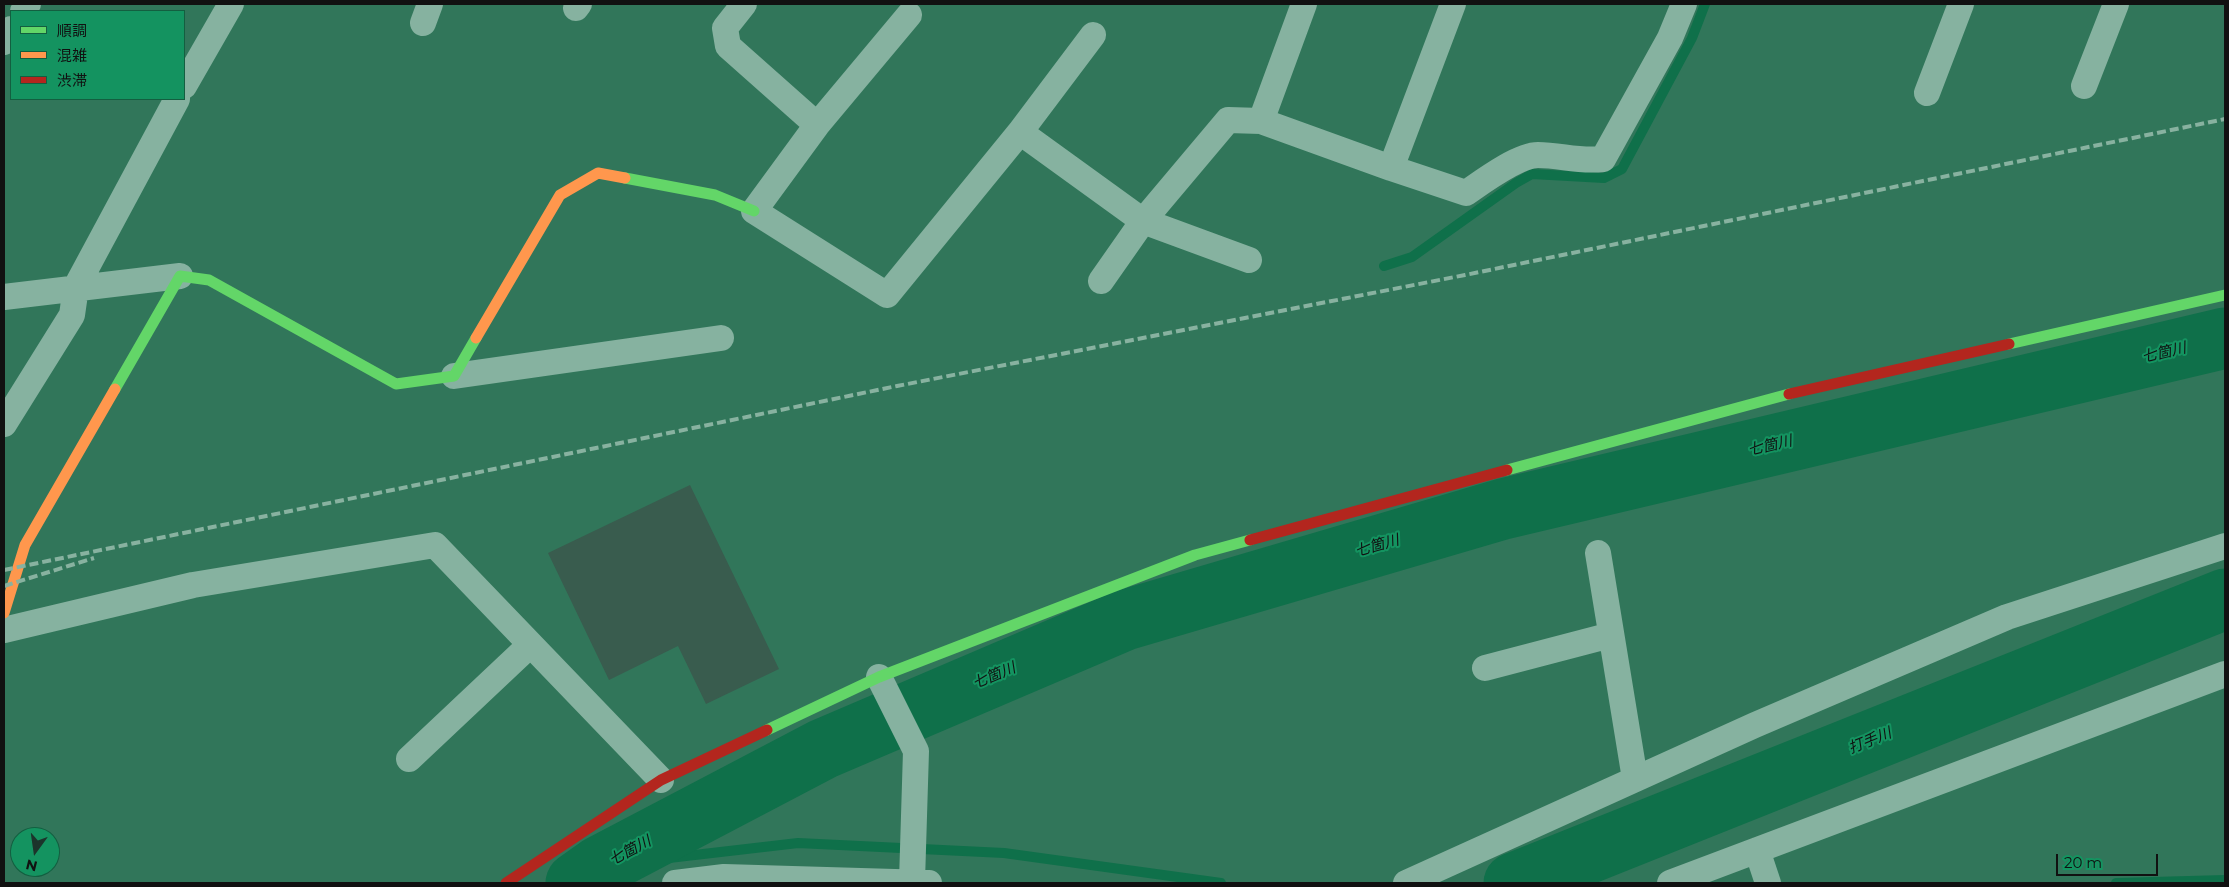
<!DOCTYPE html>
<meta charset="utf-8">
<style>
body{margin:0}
#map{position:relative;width:2229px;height:887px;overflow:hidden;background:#31765a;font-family:Montserrat,"Noto Sans JP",sans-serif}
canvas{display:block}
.frame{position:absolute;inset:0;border:5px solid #111;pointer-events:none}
.legend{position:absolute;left:10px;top:10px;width:175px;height:90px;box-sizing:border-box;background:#149360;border:1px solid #135f40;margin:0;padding:6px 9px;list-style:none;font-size:15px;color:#111}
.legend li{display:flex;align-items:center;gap:10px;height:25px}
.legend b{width:25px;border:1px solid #135f40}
.north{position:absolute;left:10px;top:827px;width:50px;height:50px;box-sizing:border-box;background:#149360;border:1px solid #135f40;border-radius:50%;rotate:194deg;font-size:14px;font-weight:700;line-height:20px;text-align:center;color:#111}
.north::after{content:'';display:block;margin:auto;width:18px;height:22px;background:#1c342b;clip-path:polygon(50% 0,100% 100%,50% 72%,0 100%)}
.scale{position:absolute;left:2056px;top:854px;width:102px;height:22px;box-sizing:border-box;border:2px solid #111;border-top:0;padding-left:6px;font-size:15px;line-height:18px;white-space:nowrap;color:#111;-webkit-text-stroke:4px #149360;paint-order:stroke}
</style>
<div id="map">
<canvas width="2229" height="887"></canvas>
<div class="frame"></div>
<ul class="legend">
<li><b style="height:6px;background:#63d668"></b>順調</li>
<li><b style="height:6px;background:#ff974d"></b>混雑</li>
<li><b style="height:6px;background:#b3261e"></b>渋滞</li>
</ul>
<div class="north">N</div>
<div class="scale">20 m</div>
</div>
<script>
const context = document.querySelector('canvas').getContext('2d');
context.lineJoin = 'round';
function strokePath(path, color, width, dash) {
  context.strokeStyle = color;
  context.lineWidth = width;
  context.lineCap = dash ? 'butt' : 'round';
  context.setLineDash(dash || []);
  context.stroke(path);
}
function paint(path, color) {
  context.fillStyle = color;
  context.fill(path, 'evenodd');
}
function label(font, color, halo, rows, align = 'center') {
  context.font = font + ' Montserrat,"Noto Sans JP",sans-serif';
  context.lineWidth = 4;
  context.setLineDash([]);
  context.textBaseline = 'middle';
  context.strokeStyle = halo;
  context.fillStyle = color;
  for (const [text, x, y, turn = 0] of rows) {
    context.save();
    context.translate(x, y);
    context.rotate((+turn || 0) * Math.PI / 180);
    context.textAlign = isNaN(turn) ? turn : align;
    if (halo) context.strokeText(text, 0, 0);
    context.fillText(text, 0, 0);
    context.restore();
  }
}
strokePath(new Path2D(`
 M1384,266L1412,257L1516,183L1532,174L1604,178L1622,169L1692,38L1705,4
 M600,866L798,843L1004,853L1221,883
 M2116,883L2225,880`), '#0f704a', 10);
strokePath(new Path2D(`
 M576,883L600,866L823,749L1125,620L1503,509L2225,338
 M1514,883L2225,599`), '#0f704a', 61);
paint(new Path2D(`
 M690,485L779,669L706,704L678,646L609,680L548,553Z`), '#395c4e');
strokePath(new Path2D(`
 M744,4L725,28L728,46L817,125L909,15
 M1304,4L1261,121L1391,168L1453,4
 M576,8L579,4
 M23,11L28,4
 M423,23L430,4
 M4,42L11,29
 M184,86L231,4
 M2084,86L2116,4
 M1927,93L1961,4
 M817,125L754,211L887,295L1020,132L1093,35
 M1020,132L1143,221L1249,260
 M1391,168L1466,193C1482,182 1518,155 1538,155C1561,155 1578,162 1603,159L1670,38L1684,4
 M1101,281L1143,221L1228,120L1261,121
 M4,297L180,276
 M454,376L721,338
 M4,424L72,315L76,287L177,99
 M1598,553L1635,779
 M4,630L193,585L435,545L661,780
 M1485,668L1611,635
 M879,677L916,751L912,881
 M409,759L530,645
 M1757,850L1768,883
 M675,883L724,877L929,883
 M1406,883L1755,725L2007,617L2225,546
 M1670,883L2225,674`), '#86b2a0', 26);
strokePath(new Path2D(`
 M625,178L715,195L754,211
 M2009,344L2225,295
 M115,389L180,276L209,280L396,384L454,376L476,338
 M1507,470L1789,394
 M767,730L879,677L1195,555L1250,540`), '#63d668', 11);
strokePath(new Path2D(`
 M476,338L560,195L598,173L625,178
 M4,613L25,545L115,389`), '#ff974d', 11);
strokePath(new Path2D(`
 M1789,394L2009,344
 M1250,540L1507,470
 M506,883L661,780L767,730`), '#b3261e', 11);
strokePath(new Path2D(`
 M4,570L897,386L1465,275L2225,119
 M4,586L94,558`), '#88b2a0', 4, [9, 4]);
label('italic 15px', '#111', '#149360', [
 ["七箇川",2164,353,-13],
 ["七箇川",1770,446,-13],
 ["七箇川",1377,546,-16],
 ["七箇川",994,676,-23],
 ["打手川",1870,741,-22],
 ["七箇川",630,851,-28]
]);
</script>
